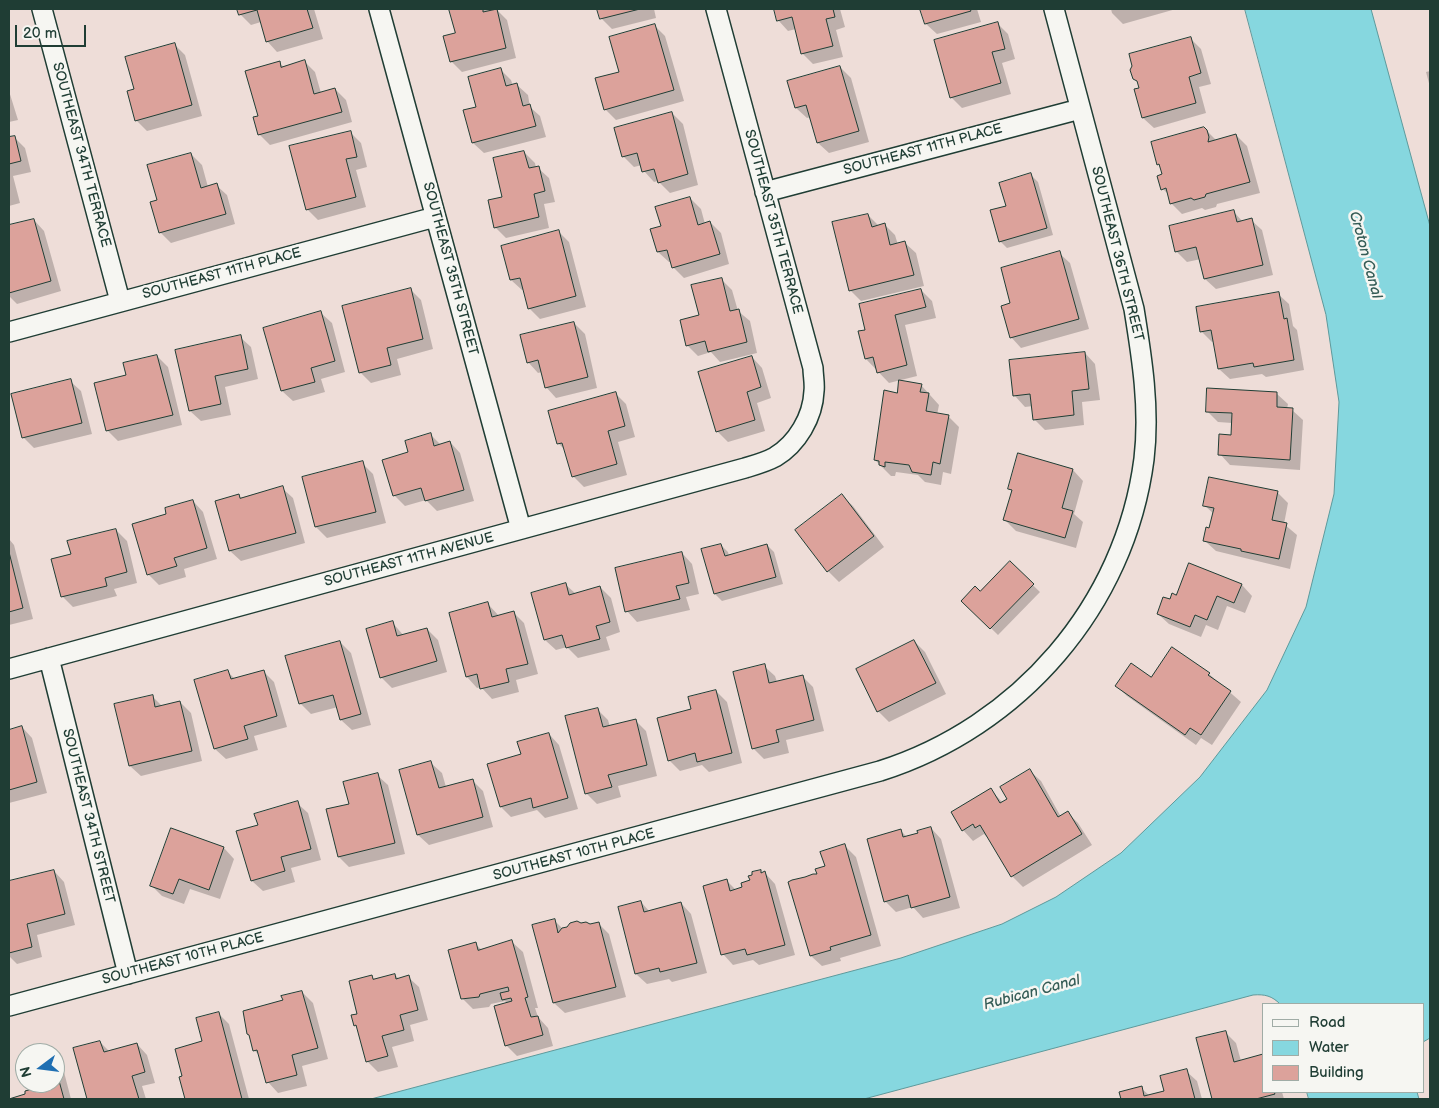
<!DOCTYPE html>
<style>
body{margin:0}
#map{position:relative;width:1439px;height:1108px;overflow:hidden;background:#eeddd8;font-family:"Balsamiq Sans",sans-serif}
canvas{display:block}
.frame{position:absolute;inset:0;border:10px solid #1f3d34;pointer-events:none}
.legend{position:absolute;left:1262px;top:1003px;width:162px;height:90px;box-sizing:border-box;background:#f6f6f2;border:1px solid #a0aca6;margin:0;padding:6px 9px;list-style:none;font-size:15px;color:#1f3d34}
.legend li{display:flex;align-items:center;gap:10px;height:25px}
.legend b{width:25px;border:1px solid #a0aca6}
.north{position:absolute;left:15px;top:1043px;width:50px;height:50px;box-sizing:border-box;background:#f6f6f2;border:1px solid #a0aca6;border-radius:50%;rotate:255deg;font-size:14px;font-weight:700;line-height:20px;text-align:center;color:#1f3d34}
.north::after{content:'';display:block;margin:auto;width:18px;height:22px;background:#1f6fb2;clip-path:polygon(50% 0,100% 100%,50% 72%,0 100%)}
.scale{position:absolute;left:15px;top:25px;width:71px;height:22px;box-sizing:border-box;border:2px solid #1f3d34;border-top:0;padding-left:6px;font-size:15px;line-height:18px;white-space:nowrap;color:#1f3d34;-webkit-text-stroke:4px #f6f6f2;paint-order:stroke}
</style>
<div id="map">
<canvas width="1439" height="1108"></canvas>
<div class="frame"></div>
<ul class="legend">
<li><b style="height:6px;background:#f6f6f2"></b>Road</li>
<li><b style="height:14px;background:#86d7df"></b>Water</li>
<li><b style="height:14px;background:#dca29b"></b>Building</li>
</ul>
<div class="north">N</div>
<div class="scale">20 m</div>
</div>
<script>
const context = document.querySelector('canvas').getContext('2d');
context.lineJoin = 'round';
function paint(path, color) {
  context.fillStyle = color;
  context.fill(path, 'evenodd');
}
function strokePath(path, color, width, dash) {
  context.strokeStyle = color;
  context.lineWidth = width;
  context.lineCap = dash ? 'butt' : 'round';
  context.setLineDash(dash || []);
  context.stroke(path);
}
function label(font, color, halo, rows, align = 'center') {
  context.font = font + ' "Balsamiq Sans",sans-serif';
  context.lineWidth = 5;
  context.setLineDash([]);
  context.textBaseline = 'middle';
  context.strokeStyle = halo;
  context.fillStyle = color;
  for (const [text, x, y, turn = 0] of rows) {
    context.save();
    context.translate(x, y);
    context.rotate((+turn || 0) * Math.PI / 180);
    context.textAlign = isNaN(turn) ? turn : align;
    if (halo) context.strokeText(text, 0, 0);
    context.fillText(text, 0, 0);
    context.restore();
  }
}
const water = new Path2D(`
 M1245,9H1371L1430,226V1038L1423,1042V1004H1280C1272,996 1265,994 1253,995L864,1099H371L901,958L1002,924L1056,897L1121,853L1200,777L1267,690L1306,607L1334,494L1339,402L1326,315Z
 M1307,1092H1417L1419,1099H1309Z`);
paint(water, '#86d7df');
strokePath(water, '#5d999b', 1);
paint(new Path2D(`
 M239,9H314L323,39L277,52L267,41L261,22L251,25L240,14Z
 M450,9H490L491,11L496,9L507,20L516,58L462,72L451,61L456,34Z
 M599,9H654L656,18L612,29L601,18Z
 M775,9H840L845,27L836,30L843,57L813,64L802,53L796,29L788,31L778,20Z
 M922,9H977L981,22L937,34L926,24Z
 M1111,9H1176L1123,24L1112,13Z
 M997,23L1008,34L1015,59L1002,63L1011,94L962,108L951,97Z
 M654,25L665,36L684,101L616,120L605,109Z
 M1190,38L1201,49L1211,84L1199,87L1206,113L1154,128L1143,118L1140,88L1139,83L1134,78Z
 M174,44L185,55L202,116L147,131L136,120L135,90Z
 M305,62L315,72L321,93L335,89L346,100L352,122L270,145L259,134V117L279,63L284,67Z
 M840,67L851,78L869,142L829,153L818,143L811,117L807,118L796,108Z
 M500,69L511,80L513,86L517,85L528,95L530,107L540,116L546,137L484,153L473,143L477,108Z
 M1430,71V87L1426,72Z
 M9,91L18,120L9,122Z
 M672,113L683,124L698,185L670,193L658,181L654,182L644,171L642,165L634,167L623,156Z
 M1207,131L1217,141L1236,135L1247,146L1260,193L1217,204L1216,207L1205,210L1202,208L1182,214L1171,203L1169,195L1163,189V175L1161,168L1158,164Z
 M350,132L361,143L367,167L356,170L366,207L318,220L307,209Z
 M14,137L25,148L31,172L13,176L20,203L9,206V138Z
 M524,152L535,163L536,168H538L549,178L555,202L544,204L549,228L506,238L495,227L503,197Z
 M191,154L202,165L208,187L216,185L227,195L235,224L171,243L160,232L159,201Z
 M1031,175L1038,182L1053,235L1007,248L1000,241L1007,207Z
 M690,198L701,209L705,224L710,222L721,233L729,264L684,278L673,267L671,262H669L658,252L662,227Z
 M1234,212L1243,222L1251,220L1262,230L1273,275L1216,289L1205,279L1201,259L1187,262L1176,251Z
 M868,215L879,226L885,225L895,235L898,245L905,243L916,253L924,286L861,301L850,290Z
 M34,220L44,231L61,291L17,304L9,296V227Z
 M559,232L569,242L586,307L540,319L529,308L524,290H522L511,280Z
 M1059,253L1070,263L1089,329L1021,348L1011,337L1012,304Z
 M721,279L732,290L738,311L750,321L757,353L720,362L711,352L698,356L687,345L700,316Z
 M410,289L421,300L433,349L397,359L401,375L371,383L360,372Z
 M921,290L932,301L936,318L905,325L917,376L889,383L866,359L867,331Z
 M1278,294L1289,304L1293,326L1297,330L1304,370L1266,377L1262,374L1230,379L1219,369L1214,341L1212,342L1201,331Z
 M321,313L332,323L345,372L321,379L325,392L293,401L282,391L265,329Z
 M574,323L585,334L597,388L556,398L546,387L542,372L538,373L528,362Z
 M240,337L251,347L258,379L225,387L231,415L201,421L190,411Z
 M1085,353L1095,364L1100,400L1082,402L1084,425L1045,430L1034,419L1033,406L1025,407L1015,396L1010,361Z
 M157,356L168,367L182,425L118,441L108,431L127,376Z
 M752,357L762,368L771,398L757,403L765,431L728,442L717,431Z
 M70,381L81,391L92,434L34,448L23,437Z
 M921,385L939,405L937,415L949,417L959,427L951,474L943,472L941,485L925,482L918,475L896,472L895,476H891L875,460L898,394Z
 M616,394L626,404L635,437L618,442L627,475L584,487L573,476L566,451L558,443Z
 M1277,394L1288,404L1287,409L1292,410L1303,420L1300,470L1230,465L1220,454L1232,436V423L1218,422L1207,411Z
 M431,435L441,445L450,442L460,453L474,501L437,511L426,500L405,506L394,495L410,453Z
 M362,463L373,474L386,523L327,538L316,527L304,478Z
 M1073,470L1083,481L1074,514L1083,522L1076,548L1016,531L1005,520L1013,492L1009,488Z
 M282,488L293,498L305,543L241,561L230,551L238,495L242,499Z
 M1277,492L1288,503L1284,524L1297,535L1290,569L1216,551L1205,541L1210,530L1214,514L1204,505Z
 M842,496L853,506L884,547L839,582L828,571Z
 M193,501L203,512L217,559L184,569L186,577L159,585L148,574L168,515Z
 M116,530L127,541L137,583L114,589L117,596L73,607L62,596L72,555Z
 M9,539L14,545L33,619L9,625Z
 M721,545L728,552L729,556L767,545L774,552L783,584L722,601L715,594L702,550Z
 M682,553L692,564L699,594L686,597L690,610L637,622L627,611Z
 M1010,563L1040,592L998,635L963,601L980,593Z
 M1190,564L1242,585L1252,596L1245,613L1227,606L1218,630L1206,625L1201,637L1169,624L1158,614L1177,597Z
 M565,584L576,594L600,587L611,598L620,632L606,637L610,650L578,658L567,647L556,650L545,640Z
 M488,604L499,616L514,613L524,623L538,674L516,680L519,692L492,699L481,687L477,688L467,677Z
 M392,622L404,636L427,629L438,640L447,672L392,688L381,677Z
 M914,641L925,652L946,694L889,722L878,711Z
 M340,642L351,653L371,725L352,730L341,720L338,707L311,714L300,703Z
 M764,666L775,676L777,682L802,676L813,687L824,731L786,740L789,753L764,759L753,748Z
 M263,671L274,682L287,727L254,736L258,750L226,759L215,749L228,672L235,679Z
 M1209,674L1241,702L1212,745L1201,738L1196,745L1127,696L1117,686L1152,679Z
 M716,691L727,702L742,763L709,772L702,765L680,771L669,760L693,710Z
 M152,696L163,707L180,702L191,713L202,761L141,776L130,766Z
 M597,709L608,720L610,727L635,720L646,731L657,776L618,786L621,797L597,804L586,793Z
 M22,727L32,738L47,793L9,803V731Z
 M549,734L559,745L578,809L545,818L537,810L511,817L501,807Z
 M431,763L442,773L446,787L472,780L483,791L493,827L429,845L418,835Z
 M1030,771L1041,781L1061,817L1068,813L1078,823L1092,845L1023,887L1012,876L988,837H987L984,834L973,841L963,830L991,790L1003,803L1009,799Z
 M377,775L388,785L405,854L349,867L339,857L350,805Z
 M297,803L308,813L321,860L291,868L295,882L263,891L252,881Z
 M931,828L941,839L960,908L923,918L913,907L896,912L885,901L901,831L907,837Z
 M171,829L224,848L234,859L220,899L190,889L184,904L162,896L151,885Z
 M845,846L856,857L881,946L840,958L841,961L822,966L811,956L819,875Z
 M54,871L64,882L75,925L37,935L42,957L17,964L9,956V883Z
 M760,871L762,873H765L775,884L795,955L759,965L753,960L733,965L723,954L727,881L736,890L744,888Z
 M641,902L650,912L681,903L691,914L707,973L672,982L669,979L647,984L636,974L619,908Z
 M554,920L563,929L598,923L609,934L626,997L565,1013L554,1003L534,926Z
 M512,942L523,952L538,1008H535L538,1017L548,1028L553,1046L517,1056L506,1045L508,1004L505,1001L491,1004L489,1007L473,1009L462,998L475,944L482,950Z
 M395,975L399,979L408,977L419,987L428,1020L410,1025L414,1041L392,1047L398,1067L378,1072L367,1061L358,1029L355,1025L371,976L375,980Z
 M302,992L313,1003L328,1059L302,1066L307,1086L278,1093L268,1082L260,1056L254,1050L284,1001Z
 M219,1014L229,1024L249,1099H186L181,1078L184,1077Z
 M1225,1032L1236,1043L1241,1061L1263,1092H1282L1284,1099H1213L1198,1039Z
 M100,1042L110,1052L137,1044L147,1055L155,1083L142,1086L146,1099H88L75,1049Z
 M55,1063L64,1072L71,1099H10L26,1095L38,1089L36,1083H55Z
 M1186,1071L1197,1081L1202,1099H1123L1121,1093L1141,1088L1150,1096L1166,1092Z`), '#0003');
const building = new Path2D(`
 M237,9H307L313,28L266,42L257,10L239,15Z
 M449,9H483V12L497,9L506,48L450,62L443,36L455,33Z
 M597,9H640L600,19Z
 M774,9H833L835,17L826,19L833,46L801,54L792,17L777,21Z
 M920,9H970L971,11L925,24Z
 M998,22L1005,49L992,52L1001,83L950,98L934,40Z
 M655,24L674,90L604,110L595,78L619,72L609,37Z
 M1191,37L1201,73L1189,77L1196,103L1142,118L1134,89L1139,88L1137,81L1133,79L1130,70L1132,66L1129,54Z
 M175,43L192,105L135,121L127,91L134,89L125,57Z
 M305,60L314,94L335,88L342,112L258,135L253,117L258,116L245,71L280,61L281,67Z
 M840,66L859,131L817,143L806,105L795,108L787,81Z
 M501,68L506,86L517,83L523,106L530,104L536,126L472,143L463,110L476,107L468,77Z
 M672,112L688,174L658,183L654,169L642,172L637,153L622,157L614,128Z
 M1204,127L1207,130L1209,137L1208,142L1236,134L1250,182L1206,194L1205,197L1194,200L1191,198L1170,204L1166,188L1161,190L1157,176L1162,174L1159,164L1157,165L1151,142Z
 M351,131L357,157L346,159L356,197L306,210L289,146Z
 M15,136L21,161L9,164V137Z
 M524,151L529,168L539,166L545,191L534,194L539,217L494,228L488,200L502,197L493,158Z
 M191,153L201,188L217,183L226,214L159,233L150,202L157,200L147,165Z
 M1031,173L1047,228L999,242L990,210L1006,206L999,183Z
 M690,197L698,225L710,221L720,254L672,268L667,250L657,252L650,229L661,226L655,207Z
 M1234,210L1237,222L1252,218L1263,265L1204,279L1196,247L1175,252L1169,226Z
 M868,214L872,227L885,223L890,245L905,241L914,275L849,291L832,222Z
 M34,219L51,281L9,293V225Z
 M559,230L576,296L528,309L520,278L510,280L501,246Z
 M1060,251L1079,319L1010,338L1001,306L1010,303L1001,268Z
 M722,278L730,311L739,309L747,342L708,352L705,341L686,346L680,320L699,315L691,285Z
 M411,288L423,339L387,348L391,365L359,373L342,306Z
 M921,289L926,307L895,315L907,365L877,373L873,357L865,359L858,331L865,330L859,304Z
 M1279,292L1284,319L1287,318L1294,360L1254,367L1253,363L1218,369L1211,330L1200,332L1196,307Z
 M321,311L335,361L311,368L315,382L281,391L263,328Z
 M574,322L588,377L545,388L538,360L527,363L520,335Z
 M241,335L248,369L215,376L221,404L189,411L175,350Z
 M1085,352L1089,389L1072,391L1074,415L1033,420L1030,394L1013,396L1009,360Z
 M157,355L173,415L106,431L94,383L126,375L123,363Z
 M752,356L761,387L747,392L755,420L716,432L698,372Z
 M71,379L82,423L22,438L11,394Z
 M899,380L922,384L920,392L929,393L926,411L949,415L940,464L933,462L931,475L912,472L909,465L885,462V467L879,465V461L874,460L884,390L897,393Z
 M1207,388L1277,392V407L1293,408L1290,460L1218,455L1219,434L1231,435L1232,413L1206,412Z
 M616,392L625,426L608,431L617,464L572,477L562,443L557,444L548,411Z
 M431,433L434,446L450,441L464,490L425,501L421,488L393,496L382,460L408,452L405,441Z
 M1018,453L1073,469L1062,508L1073,511L1065,538L1003,520L1012,490L1008,489Z
 M363,461L376,512L315,527L302,477Z
 M1209,477L1278,491L1272,520L1287,523L1279,559L1241,551V549L1203,541L1206,527L1209,528L1214,508L1203,506Z
 M283,486L296,533L229,551L215,501L239,494L240,498Z
 M842,494L874,536L827,572L795,530Z
 M193,500L207,548L174,558L177,566L147,575L132,524L166,514L165,508Z
 M116,529L127,572L105,578L107,586L61,597L51,559L71,554L67,541Z
 M721,544L725,556L767,544L776,577L714,594L701,549Z
 M9,552L23,608L9,612Z
 M682,552L689,583L676,586L680,599L625,612L615,568Z
 M1010,561L1034,584L990,629L961,601L975,586L980,591Z
 M1189,563L1242,584L1234,603L1217,596L1207,620L1195,615L1190,627L1157,614L1163,597L1170,599L1172,593L1176,595Z
 M566,583L569,595L600,586L610,622L596,626L600,639L566,648L562,635L544,640L531,593Z
 M488,602L492,617L514,611L528,664L506,669L509,682L480,689L477,674L466,677L449,613Z
 M393,621L397,636L427,628L437,661L380,678L366,629Z
 M914,640L936,683L877,712L856,669Z
 M340,641L361,714L340,720L333,695L299,704L285,656Z
 M1172,647L1210,673L1208,675L1231,691L1201,735L1190,728L1185,735L1115,686L1131,663L1151,677Z
 M765,664L769,683L803,675L814,720L776,730L779,742L752,749L733,672Z
 M228,670L231,679L264,670L277,716L244,726L248,739L214,749L194,680Z
 M716,690L732,753L697,762L695,753L668,761L657,718L691,709L688,697Z
 M153,695L155,707L180,701L192,751L129,766L114,704Z
 M598,708L603,727L636,719L647,765L608,775L612,787L585,794L565,716Z
 M22,726L37,782L9,790V730Z
 M549,733L568,798L533,808L531,798L500,807L487,764L521,754L517,742Z
 M431,761L439,788L473,779L483,817L417,835L399,770Z
 M1030,769L1058,817L1068,811L1082,834L1011,877L980,825L975,828L973,824L962,831L951,812L991,788L1000,803L1007,799L1000,787Z
 M378,773L395,843L338,857L326,809L349,804L343,782Z
 M298,801L311,849L281,857L285,871L251,881L236,831L258,825L254,814Z
 M931,827L950,897L911,908L908,895L884,902L867,839L901,829L903,837L918,833L917,831Z
 M171,828L224,847L209,890L179,879L173,894L150,886Z
 M845,844L871,935L830,947L831,950L810,956L788,882L792,880L805,877L813,874H817L815,869L825,866L820,852Z
 M54,870L65,914L27,924L32,947L9,953V881Z
 M761,870V873L765,871L785,945L747,955L745,949L721,955L703,886L727,879L730,891L742,887L741,883L750,880L748,876L752,875V872Z
 M641,901L644,912L681,902L697,963L660,972L659,968L635,974L618,907Z
 M555,919L558,933L562,928L567,927L570,923L577,921L581,923L586,922L590,924L599,922L616,987L553,1003L532,925Z
 M512,940L528,997L525,998L531,1017L538,1016L543,1035L505,1046L494,1006L512,1001L511,998L502,1000L500,993L509,991L508,987L480,994L479,997L461,999L448,950L476,942L478,950Z
 M395,974L396,979L409,975L418,1010L400,1015L404,1030L382,1036L388,1056L366,1062L356,1025L354,1026L351,1015L357,1014L349,981L372,975L373,979Z
 M302,991L318,1048L292,1055L297,1075L266,1083L257,1050L253,1051L249,1035L247,1034L243,1011L283,1000L281,996Z
 M219,1012L242,1099H185L179,1077L182,1076L175,1049L202,1041L196,1018Z
 M1226,1031L1234,1062L1263,1054V1092H1274L1275,1094L1256,1099H1212L1196,1038Z
 M100,1041L104,1052L137,1043L145,1072L132,1076L139,1099H87L73,1048Z
 M55,1066L64,1099H9L25,1094V1091L36,1088L35,1083H55Z
 M1187,1069L1195,1099H1121L1119,1092L1142,1086L1144,1096L1164,1091L1160,1076Z`);
paint(building, '#dca29b');
strokePath(building, '#1f3d34', 1);
const street = new Path2D(`
 M42,9L120,301
 M379,9L521,529
 M765,192L1080,109
 M9,332L435,217
 M49,658L128,974
 M9,669L745,468C755,465 766,462 775,457C797,444 813,417 814,391C815,384 813,375 813,368L716,9
 M9,1006L880,771C1019,727 1125,606 1144,459C1150,409 1142,358 1134,309L1054,9`);
strokePath(street, '#1f3d34', 22);
strokePath(street, '#f6f6f2', 19);
label('14px', '#1f3d34', '#f6f6f2', [
 ["SOUTHEAST 11TH PLACE",923,150,-15],
 ["SOUTHEAST 34TH TERRACE",81,155,75],
 ["SOUTHEAST 35TH TERRACE",773,222,75],
 ["SOUTHEAST 36TH STREET",1117,254,76],
 ["SOUTHEAST 35TH STREET",450,269,75],
 ["SOUTHEAST 11TH PLACE",222,274,-15],
 ["SOUTHEAST 11TH AVENUE",409,560,-15],
 ["SOUTHEAST 34TH STREET",88,816,76],
 ["SOUTHEAST 10TH PLACE",574,855,-15],
 ["SOUTHEAST 10TH PLACE",183,959,-15]
]);
label('italic 15px', '#345c56', '#f6f6f2', [
 ["Croton Canal",1365,255,75],
 ["Rubican Canal",1032,993,-15]
]);
</script>
